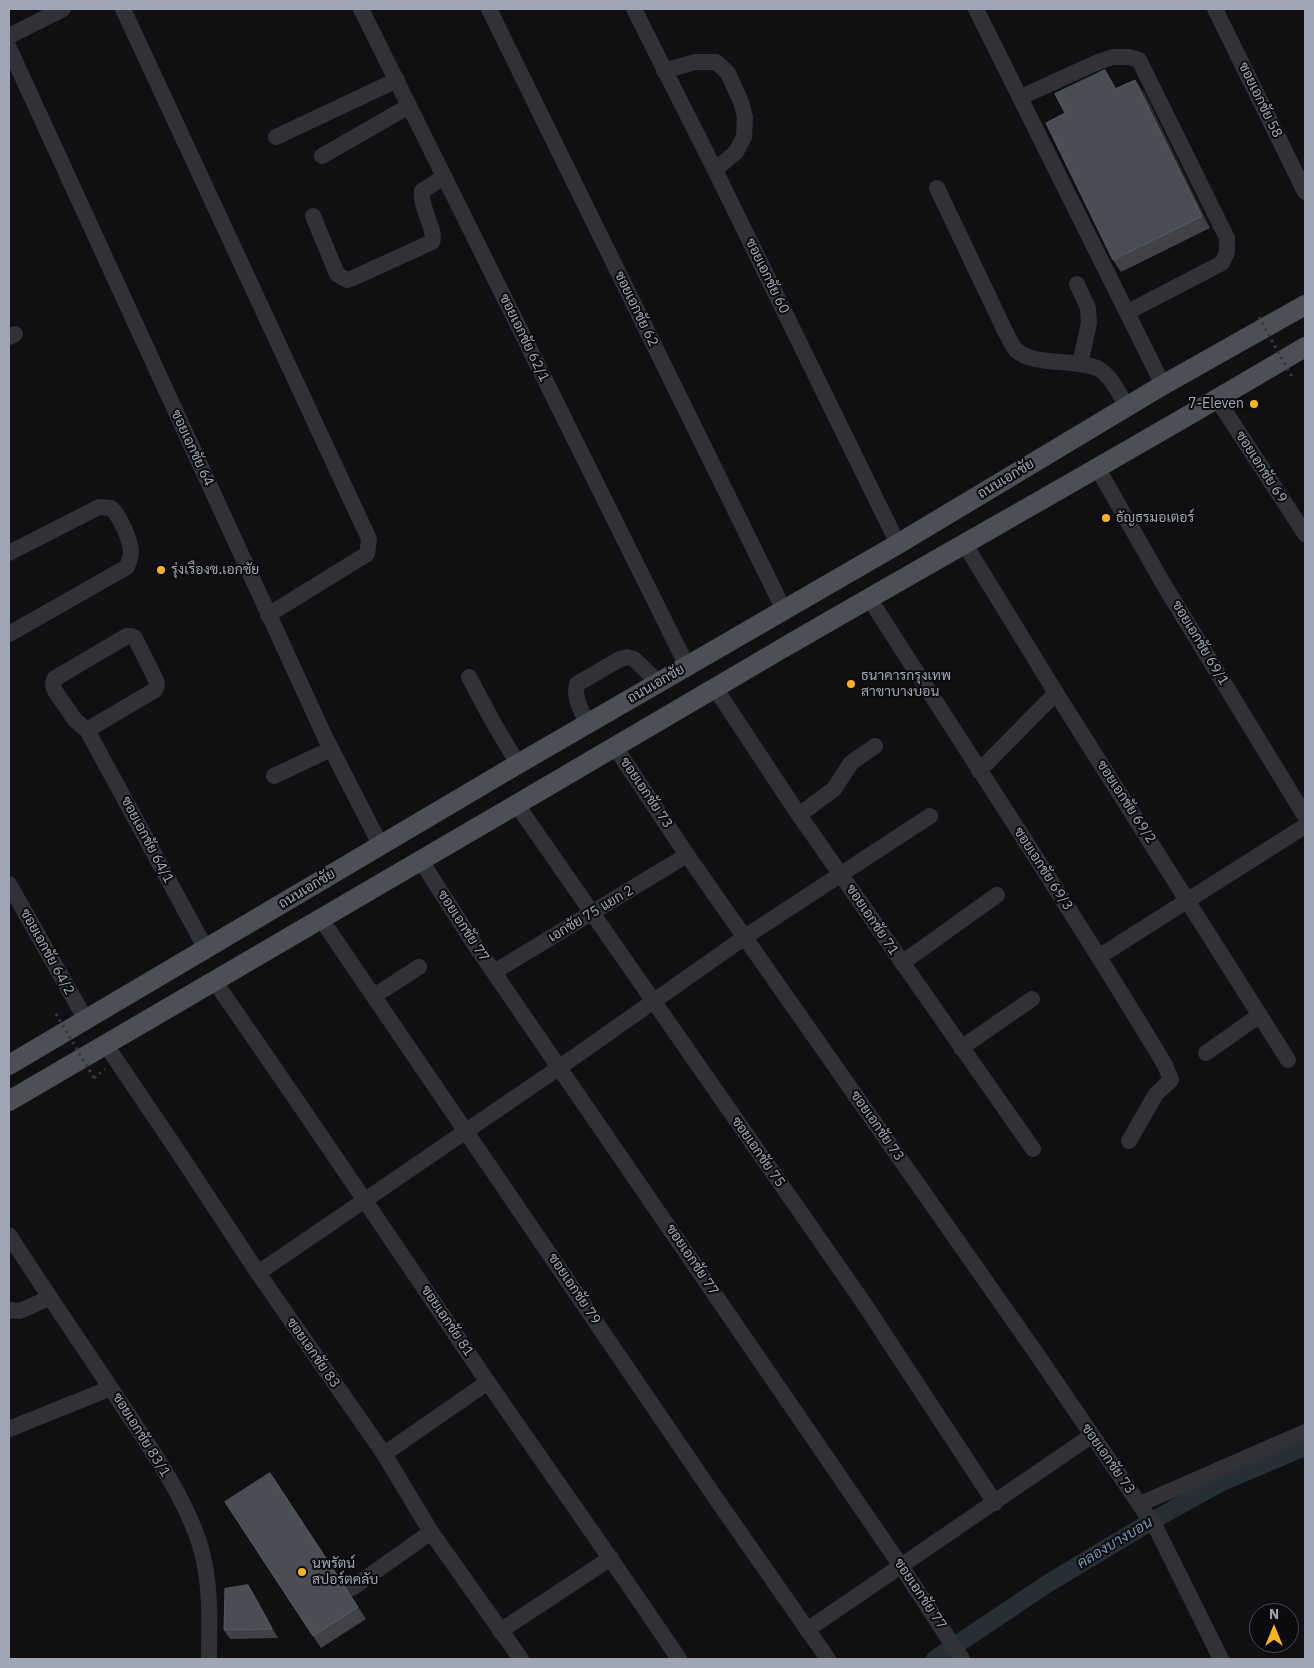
<!DOCTYPE html>
<meta charset="utf-8">
<style>
body{margin:0}
#map{position:relative;width:1314px;height:1668px;overflow:hidden;background:#101012;font-family:"IBM Plex Sans",sans-serif}
canvas{display:block}
.frame{position:absolute;inset:0;border:10px solid #a0a6b4;pointer-events:none}
.north{position:absolute;left:1249px;top:1603px;width:50px;height:50px;box-sizing:border-box;background:#0b0b0d;border:1px solid #474950;border-radius:50%;rotate:0deg;font-size:14px;font-weight:700;line-height:20px;text-align:center;color:#a0a6b4}
.north::after{content:'';display:block;margin:auto;width:18px;height:22px;background:#feb31c;clip-path:polygon(50% 0,100% 100%,50% 72%,0 100%)}
</style>
<div id="map">
<canvas width="1314" height="1668"></canvas>
<div class="frame"></div>
<div class="north">N</div>
</div>
<script>
const context = document.querySelector('canvas').getContext('2d');
context.lineJoin = 'round';
function strokePath(path, color, width, dash) {
  context.strokeStyle = color;
  context.lineWidth = width;
  context.lineCap = dash ? 'butt' : 'round';
  context.setLineDash(dash || []);
  context.stroke(path);
}
function paint(path, color) {
  context.fillStyle = color;
  context.fill(path, 'evenodd');
}
function label(font, color, halo, rows, align = 'center') {
  context.font = font + ' "IBM Plex Sans",Sarabun,sans-serif';
  context.lineWidth = 4;
  context.setLineDash([]);
  context.textBaseline = 'middle';
  context.strokeStyle = halo;
  context.fillStyle = color;
  for (const [text, x, y, turn = 0] of rows) {
    context.save();
    context.translate(x, y);
    context.rotate((+turn || 0) * Math.PI / 180);
    context.textAlign = isNaN(turn) ? turn : align;
    if (halo) context.strokeText(text, 0, 0);
    context.fillText(text, 0, 0);
    context.restore();
  }
}
strokePath(new Path2D(`
 M935,1659L1047,1584L1150,1522L1222,1482L1305,1447`), '#262f36', 18);
strokePath(new Path2D(`
 M94,1078L105,1069`), '#37393e', 3, [2.5, 4]);
strokePath(new Path2D(`
 M123,9L369,539L367,554L268,615
 M361,9L687,666
 M489,9L784,610
 M634,9L715,170L898,544
 M976,9L1163,385
 M1215,9L1305,192
 M9,36L63,9
 M9,48L325,737L381,846
 M664,71L695,62H716L728,73L741,102L745,117L744,137L736,152L715,170
 M1021,97L1098,62L1113,57H1129L1139,60L1227,238V252L1222,263L1128,312
 M276,137L397,80
 M322,156L409,106
 M937,188L1006,333C1009,338 1012,346 1016,350C1033,367 1078,358 1099,369C1112,377 1120,395 1127,407
 M313,216L337,274L347,280L353,278L432,242C437,231 420,209 422,191L444,177
 M1077,284L1088,308L1089,323L1080,364
 M9,337L15,334
 M1217,399L1305,534
 M1098,469L1164,585L1305,816
 M964,543L1056,693L1288,1060
 M9,553L99,507L111,508C120,516 130,539 131,551C131,557 129,562 127,567L9,634
 M869,598C968,753 1070,907 1165,1065L1171,1080L1156,1094L1129,1141
 M469,677L493,722L518,764
 M715,688L799,815L1033,1149
 M587,724C582,711 573,698 577,684L620,659L627,657L634,659L659,683
 M87,730L155,690L157,685L156,680L135,638L131,636H127L54,679L53,685L55,691L75,720L87,730L206,949
 M615,747L687,855L1034,1350L1157,1530L1221,1659
 M979,771L1056,693
 M274,776L331,749
 M517,805L863,1302L995,1503
 M799,815L834,789L851,763L875,746
 M421,861L473,942L901,1566L962,1659
 M9,884L86,1020
 M321,919L717,1500L828,1659
 M1100,956L1305,826
 M902,963L997,895
 M494,972L687,855
 M215,982C307,1114 397,1248 487,1381C551,1474 616,1565 679,1659
 M374,996L419,967
 M106,1045L175,1147L258,1273L384,1454L431,1532L521,1659
 M961,1048L1032,999
 M1206,1053L1260,1015
 M9,1235C47,1294 87,1352 126,1411C154,1453 194,1511 204,1561C211,1593 209,1627 209,1659
 M258,1273L560,1067L745,937L930,816
 M9,1310L20,1311L49,1298
 M9,1429L111,1388
 M384,1454L488,1382
 M1140,1504L1305,1432
 M352,1588L431,1532
 M807,1630L1091,1436
 M500,1631L611,1558`), '#313237', 16);
strokePath(new Path2D(`
 M9,1065L518,764L898,544L1163,385L1305,305
 M9,1101C268,952 525,799 783,648C957,547 1132,450 1305,347`), '#4d4f56', 20);
strokePath(new Path2D(`
 M1259,317L1292,377
 M56,1014L94,1078`), '#37393e', 3, [2.5, 4]);
paint(new Path2D(`
 M1113,82L1116,89L1144,92L1210,228L1121,272L1113,260L1065,113Z
 M270,1473L366,1619L321,1648L313,1636Z
 M248,1585L254,1594L278,1638L230,1639L224,1630Z`), '#414248');
paint(new Path2D(`
 M1105,70L1113,82L1123,101L1115,89Z
 M1135,80L1144,92L1210,228L1202,216Z
 M270,1473L278,1485L366,1619L358,1607Z
 M248,1585L254,1594L278,1638L272,1629Z`), '#292a2e');
const building = new Path2D(`
 M1105,70L1115,89L1135,80L1202,216L1113,260L1046,123L1065,113L1055,94Z
 M270,1473L358,1607L313,1636L225,1502Z
 M248,1585L272,1629L224,1630L225,1589Z`);
paint(building, '#4b4d54');
strokePath(building, '#595b63', 1);
for (const [x, y, r, color] of [
 [1254,404,5,"#feb31c"],
 [1106,518,5,"#feb31c"],
 [161,570,5,"#feb31c"],
 [851,684,5,"#feb31c"],
 [302,1572,5,"#feb31c"]
]) {
  const dot = new Path2D();
  dot.arc(x, y, r, 0, 2 * Math.PI);
  context.fillStyle = color;
  context.fill(dot);
  strokePath(dot, '#0b0b0d', 2);
}
label('14px', '#a0a6b4', '#0b0b0d', [
 ["ซอยเอกชัย 58",1260,100,64],
 ["ซอยเอกชัย 60",767,276,64],
 ["ซอยเอกชัย 62",636,309,64],
 ["ซอยเอกชัย 62/1",524,338,64],
 ["ซอยเอกชัย 64",192,448,65],
 ["ซอยเอกชัย 69",1261,467,57],
 ["ถนนเอกชัย",1006,479,-31],
 ["ซอยเอกชัย 69/1",1200,643,59],
 ["ถนนเอกชัย",656,684,-30],
 ["ซอยเอกชัย 73",646,793,56],
 ["ซอยเอกชัย 69/2",1126,802,57],
 ["ซอยเอกชัย 64/1",147,840,62],
 ["ซอยเอกชัย 69/3",1043,869,57],
 ["ถนนเอกชัย",307,889,-31],
 ["เอกชัย 75 แยก 2",591,914,-31],
 ["ซอยเอกชัย 71",872,920,56],
 ["ซอยเอกชัย 77",463,926,57],
 ["ซอยเอกชัย 64/2",47,952,61],
 ["ซอยเอกชัย 73",877,1126,55],
 ["ซอยเอกชัย 75",758,1152,55],
 ["ซอยเอกชัย 77",692,1260,56],
 ["ซอยเอกชัย 79",574,1289,56],
 ["ซอยเอกชัย 81",447,1321,56],
 ["ซอยเอกชัย 83",313,1353,55],
 ["ซอยเอกชัย 83/1",141,1435,58],
 ["ซอยเอกชัย 73",1108,1459,55],
 ["ซอยเอกชัย 77",920,1594,56]
]);
label('14px', '#a0a6b4', '#0b0b0d', [
 ["7-Eleven",1244,404,"right"],
 ["ธัญธรมอเตอร์",1116,518],
 ["รุ่งเรืองซ.เอกชัย",171,570],
 ["ธนาคารกรุงเทพ",861,676],
 ["สาขาบางบอน",861,692],
 ["นพรัตน์",312,1564],
 ["สปอร์ตคลับ",312,1580]
], 'left');
label('italic 15px', '#7495b2', '#0b0b0d', [
 ["คลองบางบอน",1115,1543,-31]
]);
</script>
